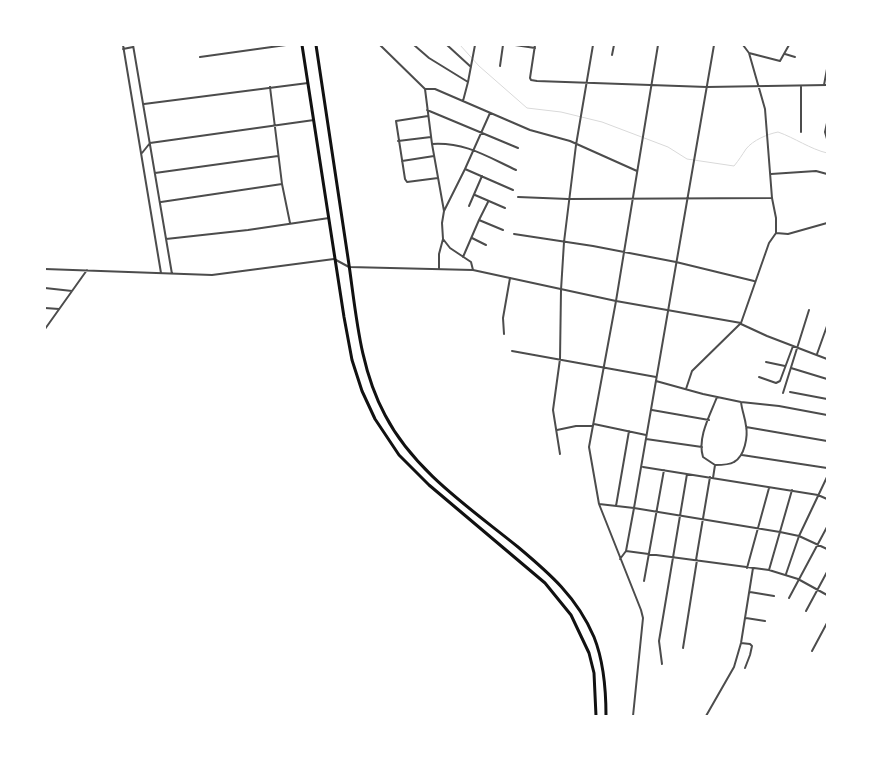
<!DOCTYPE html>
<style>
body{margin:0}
#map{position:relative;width:872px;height:761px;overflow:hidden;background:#fff;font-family:"DejaVu Sans",sans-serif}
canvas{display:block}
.frame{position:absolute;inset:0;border:46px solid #fff;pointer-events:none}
</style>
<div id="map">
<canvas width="872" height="761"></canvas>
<div class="frame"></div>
</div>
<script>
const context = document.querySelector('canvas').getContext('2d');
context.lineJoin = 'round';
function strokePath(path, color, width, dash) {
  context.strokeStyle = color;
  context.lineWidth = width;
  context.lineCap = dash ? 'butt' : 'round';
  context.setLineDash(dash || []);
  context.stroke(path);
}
strokePath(new Path2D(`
 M460,45L479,66L527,108L561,112L602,122L668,147L687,159L734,166C739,160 742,155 746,149C753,140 768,134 778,132C795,138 810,149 827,153`), '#d9d9d9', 1);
strokePath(new Path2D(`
 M123,45L161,273
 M133,45L172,274
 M380,45L425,89H435L530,130L570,141L637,171
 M414,45L429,58L468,82
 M447,45L471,67
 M515,45L535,48
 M535,45L530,78L531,80L537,81L707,87L827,85
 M123,49L133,47
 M749,53L780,61L789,45
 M785,54L795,57
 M612,55L614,45
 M200,57L286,45
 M500,66L503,45
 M824,85L827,69
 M270,87L282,184L290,223
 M425,89L432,144L444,211L442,223L443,239L439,254V269
 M463,101L468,82L475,45
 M144,104L308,83
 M427,110L518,148
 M428,116L396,121L405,179L407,182L438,178
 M827,123L825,132L827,139
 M801,132V86
 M398,141L431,137
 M432,144C465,142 486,156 516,170
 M142,153L150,143L314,120
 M402,161L434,156
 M465,169L513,190
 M155,173L278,156
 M771,174L816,171L827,174
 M475,195L505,208
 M518,197L568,199L771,198
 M161,202L282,184
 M469,206L482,176
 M444,211L465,169L490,113
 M479,220L488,202
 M776,233L788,234L827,223
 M514,234L593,246L676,262L754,281
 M472,238L486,245
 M166,239L248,230L329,218
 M443,239L450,248L471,262L473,270
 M463,257L479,220L503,230
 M45,269L212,275L334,259
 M45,288L72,291
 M45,308L59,309
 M741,324L767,336L827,359
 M45,329L87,270
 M504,334L503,318L510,278
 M512,351L656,377
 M817,354L827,326
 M766,362L785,366
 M791,368L827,379
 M759,377L776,383L780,381L793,346
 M656,381L703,394L741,402L779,406L827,415
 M686,389L692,371L741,323L769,243L776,233V218L772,198L765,109L749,53L743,45
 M790,392L827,399
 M783,393L809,310
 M652,410L709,420
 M594,424L646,435
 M746,427L827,441
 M557,430L576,426H593
 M646,439L702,447
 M560,454L553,410L560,359L561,290L564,242L576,145L593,45
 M742,455L827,468
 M715,465C721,465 729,465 734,462C745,456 748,436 746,426C745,417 742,411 741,402
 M643,467L818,495L827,499
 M713,478L715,465L703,457C697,438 710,415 717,397
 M599,504L634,508L780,532L799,536L827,549
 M616,506L629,431
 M626,551L769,570L798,579L827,595
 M620,559L626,551L634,508L714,45
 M696,560L710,477
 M747,568L769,488
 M769,570L792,490
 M786,574L799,536L827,477
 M644,581L664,470
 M750,592L774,596
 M789,598L827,527
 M806,611L827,572
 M746,618L765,621
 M741,643L750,644L752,646L750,655L745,668
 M683,648L697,560
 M812,651L827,623
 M662,664L659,641L687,474
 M633,716L643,618L641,610L599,504L589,447L616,301L658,45
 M706,716L734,667L741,643L753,568`), '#4c4c4c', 2);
strokePath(new Path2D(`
 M336,260L349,267L473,270L616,301L741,323`), '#4c4c4c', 2);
strokePath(new Path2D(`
 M302,45L344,317L352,360L362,391L375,419L399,455L429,485L545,583L571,615L589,653L594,673L596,716
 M316,45C327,116 337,187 348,258C356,311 359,367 385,415C414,471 470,508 518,547C549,573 577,597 594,637C604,662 606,689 606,716`), '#111', 3);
</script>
